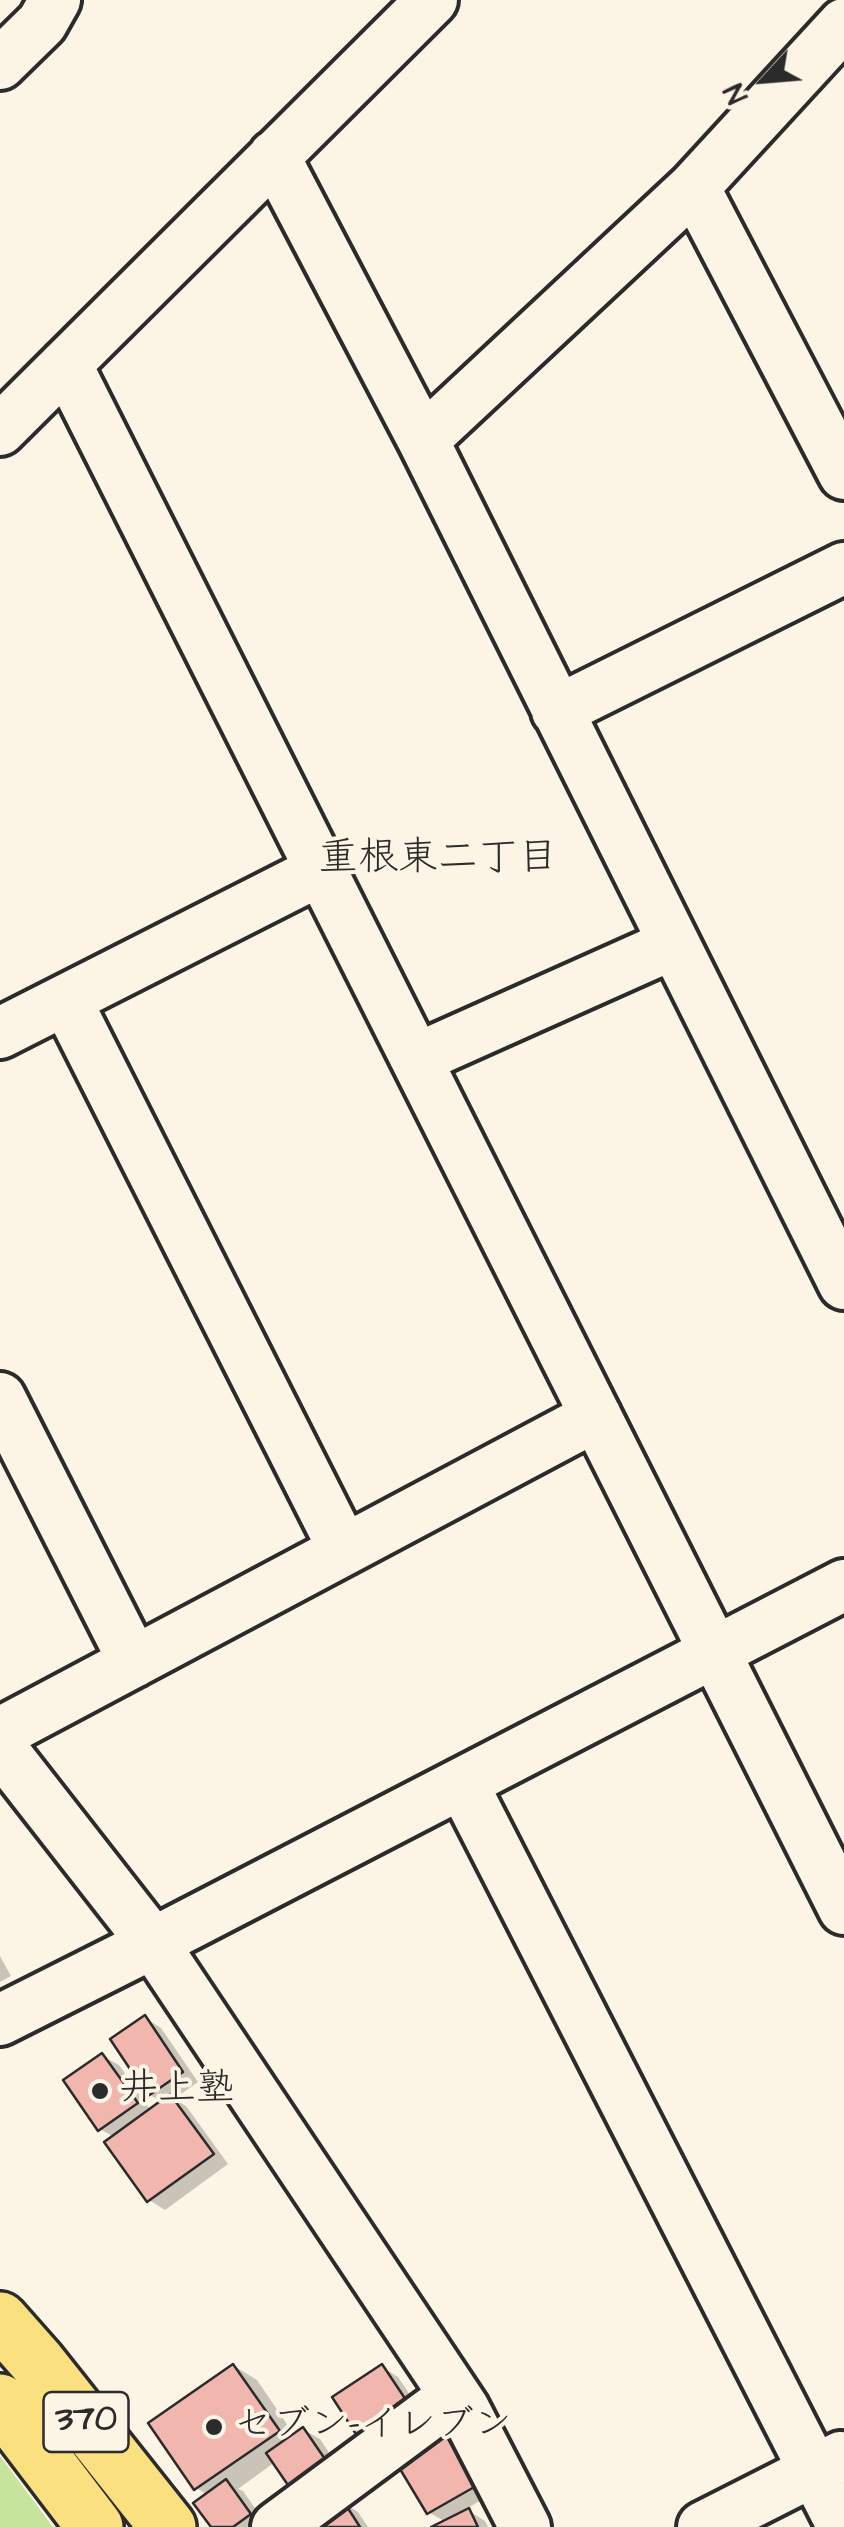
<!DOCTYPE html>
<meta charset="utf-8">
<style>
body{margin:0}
#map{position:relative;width:844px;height:2527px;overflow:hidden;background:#fcf5e5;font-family:"Architects Daughter",sans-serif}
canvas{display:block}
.north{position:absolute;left:714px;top:30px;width:100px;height:100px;-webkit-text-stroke:8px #fcf5e5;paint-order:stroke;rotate:244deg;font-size:28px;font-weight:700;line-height:40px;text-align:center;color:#2b2b2b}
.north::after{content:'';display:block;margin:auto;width:35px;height:45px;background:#2b2b2b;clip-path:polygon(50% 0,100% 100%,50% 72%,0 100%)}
</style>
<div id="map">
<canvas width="844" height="2527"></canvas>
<div class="north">N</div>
</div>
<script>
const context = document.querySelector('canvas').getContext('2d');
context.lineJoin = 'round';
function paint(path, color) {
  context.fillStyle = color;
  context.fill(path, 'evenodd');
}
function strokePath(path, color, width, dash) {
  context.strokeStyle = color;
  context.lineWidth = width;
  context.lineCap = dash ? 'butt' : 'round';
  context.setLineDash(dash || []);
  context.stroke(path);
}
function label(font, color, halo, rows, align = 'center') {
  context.font = font + ' "Architects Daughter","Klee One",sans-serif';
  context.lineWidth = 8;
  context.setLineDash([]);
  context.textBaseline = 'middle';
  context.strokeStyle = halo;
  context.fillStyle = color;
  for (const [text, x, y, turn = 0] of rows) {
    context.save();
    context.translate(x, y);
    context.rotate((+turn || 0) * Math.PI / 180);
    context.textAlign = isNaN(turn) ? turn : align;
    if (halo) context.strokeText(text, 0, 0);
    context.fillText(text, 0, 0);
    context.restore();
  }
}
paint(new Path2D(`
 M0,2456L53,2527H0Z`), '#c6e49c');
paint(new Path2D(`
 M0,1956L11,1976L0,1982Z
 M145,2018L161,2028L198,2082L174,2099L186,2106L228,2164L165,2210L149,2200L114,2137L100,2129L102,2056L119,2065L151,2111L163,2102L150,2095Z
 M234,2366L257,2380L295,2436L304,2430L320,2439L342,2472L275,2462L238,2489L243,2491L266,2524L262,2527H214L208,2495L196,2488Z
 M382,2367L398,2377L430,2425L383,2456Z
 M446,2438L462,2448L490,2495L466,2509L485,2521L488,2527H437L446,2522L428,2512Z
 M342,2502L358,2512L368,2527H318Z`), '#0003');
const building = new Path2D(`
 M145,2015L183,2072L148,2096L110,2039Z
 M102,2053L138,2103L98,2131L63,2080Z
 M170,2094L214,2154L147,2202L104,2142Z
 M233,2364L280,2431L194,2490L148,2423Z
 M382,2364L416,2415L365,2448L332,2397Z
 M303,2427L327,2462L290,2488L266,2453Z
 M446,2435L476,2486L427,2514L397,2464Z
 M226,2479L251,2514L233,2527H211L193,2503Z
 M342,2499L360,2527H315Z
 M469,2508L478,2527H431Z`);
paint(building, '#f1b6ae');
strokePath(building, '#2b2b2b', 2.5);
const minor = new Path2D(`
 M0,64L42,23L55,0
 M274,156L423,440L844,1284
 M694,187L844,474
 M66,364L844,1909
 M0,430L432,0
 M423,440L694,187L844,24
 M557,711L844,568
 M66,1000L344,1550
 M0,1033L321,870
 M416,1059L673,944
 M0,1398L134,1662
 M0,1733L596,1416
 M0,1747L153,1943L464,2409L525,2527
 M462,1783L843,2527
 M0,2020L153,1943L844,1585
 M277,2527L454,2396
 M703,2527L841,2457`);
const highway = new Path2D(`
 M0,2320L38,2363L168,2527
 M0,2402L95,2527`);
strokePath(minor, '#2b2b2b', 58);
strokePath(highway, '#2b2b2b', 62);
strokePath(minor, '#fcf5e5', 50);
strokePath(highway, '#fbe080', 55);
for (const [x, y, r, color] of [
 [100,2091,10,"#2b2b2b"],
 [214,2427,10,"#2b2b2b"]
]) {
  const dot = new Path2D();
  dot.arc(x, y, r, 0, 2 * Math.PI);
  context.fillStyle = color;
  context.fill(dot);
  strokePath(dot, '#fcf5e5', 4);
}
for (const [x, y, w] of [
 [86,2422,85]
]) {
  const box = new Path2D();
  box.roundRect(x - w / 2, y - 30, w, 60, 8);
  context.fillStyle = '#fcf5e5';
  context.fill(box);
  strokePath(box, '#2b2b2b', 2.5);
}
label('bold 35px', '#2b2b2b', null, [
 ["370",86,2422]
]);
label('38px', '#2b2b2b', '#fcf5e5', [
 ["井上塾",120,2091],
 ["セブン-イレブン",234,2427]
], 'left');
label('40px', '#2b2b2b', '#fcf5e5', [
 ["重根東二丁目",438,861]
]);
</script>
